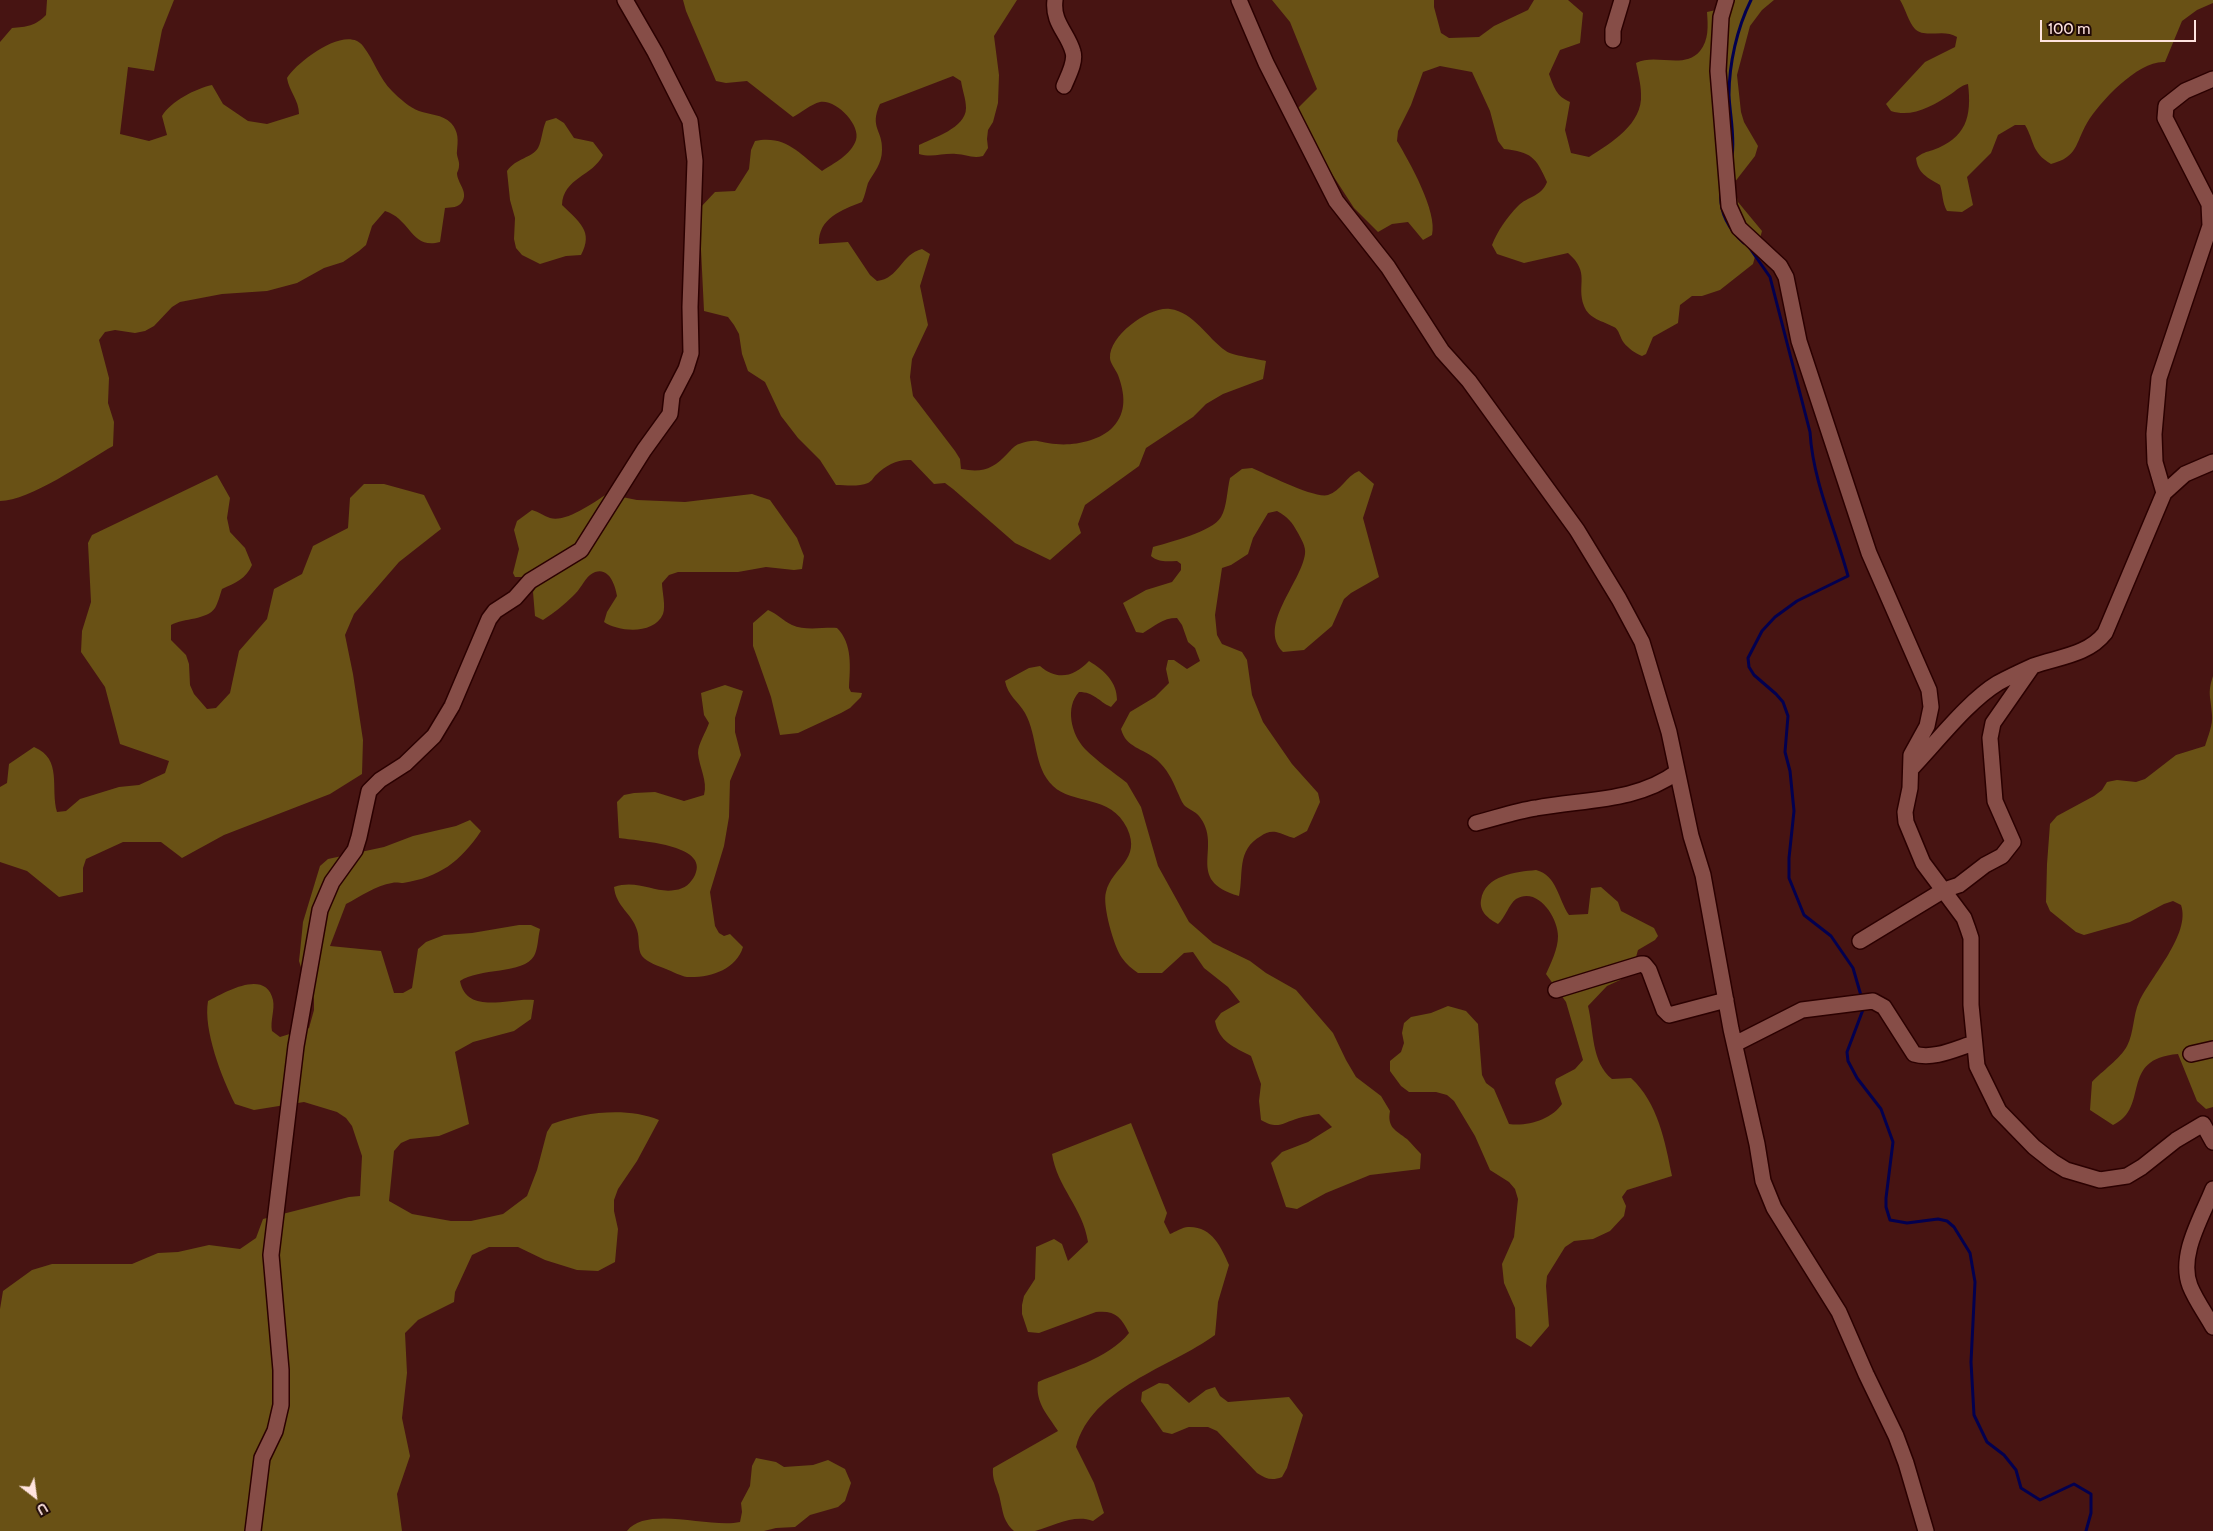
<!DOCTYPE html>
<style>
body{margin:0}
#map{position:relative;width:2213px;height:1531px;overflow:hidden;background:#471412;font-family:Cabin,sans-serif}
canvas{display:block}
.north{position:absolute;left:10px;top:1471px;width:50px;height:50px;-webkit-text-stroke:4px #1f0907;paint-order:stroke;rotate:150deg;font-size:14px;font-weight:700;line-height:20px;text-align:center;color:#ffe3df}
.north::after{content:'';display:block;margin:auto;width:18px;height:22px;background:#ffe3df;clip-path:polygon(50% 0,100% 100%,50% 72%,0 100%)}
.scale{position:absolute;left:2040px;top:20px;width:156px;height:22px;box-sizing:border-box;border:2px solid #ffe3df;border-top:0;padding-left:6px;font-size:15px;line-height:18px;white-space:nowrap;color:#ffe3df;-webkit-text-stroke:4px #1f0907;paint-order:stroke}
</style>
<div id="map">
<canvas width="2213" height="1531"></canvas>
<div class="north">U</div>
<div class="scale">100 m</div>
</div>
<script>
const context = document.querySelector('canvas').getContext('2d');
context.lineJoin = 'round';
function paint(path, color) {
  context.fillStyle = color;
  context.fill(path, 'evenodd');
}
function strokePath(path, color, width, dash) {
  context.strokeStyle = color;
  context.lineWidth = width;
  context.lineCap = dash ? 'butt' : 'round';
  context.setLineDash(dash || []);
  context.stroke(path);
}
paint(new Path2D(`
 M47,0H174L162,30L154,71L128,67L120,134L149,141L167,135L162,116C171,101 195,89 212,85L223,104L248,121L267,124L299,114C299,100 289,91 287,78C297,62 346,24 363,46C374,60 379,78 392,91C399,98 410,108 419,111C430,115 442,114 451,123C459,132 458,140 457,151C456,156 460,161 459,166C459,168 458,171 457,173C457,183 469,192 462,202C458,208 452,207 445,208L440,242C411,250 411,219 385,211L372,226L366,245L359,251L343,262L324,268L297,283L267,291L222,294L180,302L172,307L154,326L145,331L135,333L115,330L105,332L99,340L109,378L108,403L114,422L113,446C86,461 30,501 0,501V42L12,28C27,27 35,26 46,15Z
 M683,0H1017L994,36L999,75L998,103L993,122L988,130L987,139L988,148L983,156C972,159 966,154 956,154C943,153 932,158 919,154V145C933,138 966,128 966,108C966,99 962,89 961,81L953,76L880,104C869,128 883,130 882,150C882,164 874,172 868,183C866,189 865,196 862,202C842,210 818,218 819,244L848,242L870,275L877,281C899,279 901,254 922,249L930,254L920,286L928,325L912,359L910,377L913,396L955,451L960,459L961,469C983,473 993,469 1008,453C1011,450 1015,445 1019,444C1037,437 1040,443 1056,444C1073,446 1100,441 1113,427C1127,412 1125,394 1118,375C1116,370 1110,363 1110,358C1109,335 1150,306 1170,309C1194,312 1207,338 1226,351C1230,355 1258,359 1266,361L1263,379L1223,394L1206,404L1193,417L1146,448L1139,466L1085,505L1078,524L1081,533L1050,560L1015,543L953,489L945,483L934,484L911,460C898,459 886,465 876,475C873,478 872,481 868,483C858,487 846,485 836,485L820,460L798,438L781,416L765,382L748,371L742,354L739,334L734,325L728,317L704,311L699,209L715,192L735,191L749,169L751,150L755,141C787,135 799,154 822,171C834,163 851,155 856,140C861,125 836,99 820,102C811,104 801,113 793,117L747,81L726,83L716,81L686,11Z
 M1272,0H1434V7L1441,33L1449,38L1479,37L1494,26L1528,10L1534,0H1568L1583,13L1580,43L1560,50L1549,74C1554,87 1556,96 1570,102L1565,130L1571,153L1589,157C1611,143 1643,124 1641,94C1641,84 1638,74 1636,63C1656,53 1684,70 1700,51C1709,40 1708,26 1707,12L1725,8L1733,0H1774L1762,10L1750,26L1737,75L1741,112L1744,122L1758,146L1755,156L1734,183L1738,202L1762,231L1753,264L1720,290L1702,296H1692L1680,305L1678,323L1653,337L1646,354L1642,356C1636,354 1628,348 1624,343C1620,338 1619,329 1614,327C1603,321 1589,319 1584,306C1576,284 1591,273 1568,253L1524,263L1497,254L1492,245C1497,232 1507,217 1518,206C1528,196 1541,197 1547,182C1536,157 1531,152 1504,149L1498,141L1490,111L1472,72L1440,66L1423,72L1411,105L1398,131L1397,141C1409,161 1438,212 1432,235L1423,240L1408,222L1392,224L1378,232L1354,208L1330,171L1298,108L1317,89L1290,22Z
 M1900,0H2213V3L2197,10L2182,21L2165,62C2139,60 2100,101 2087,123C2075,144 2078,157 2051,164C2031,152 2035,142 2025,125H2015L1998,135L1991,153L1967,177L1973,205L1962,212L1947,211C1942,202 1943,194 1940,185C1927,177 1918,174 1916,158C1922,153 1926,152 1933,150C1966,138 1972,117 1968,84C1960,86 1957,90 1951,94C1933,106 1912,118 1891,111L1886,104L1925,62L1955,47L1957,37C1944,28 1925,39 1915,29C1909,23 1905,8 1900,0Z
 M556,118L564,123L574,138L593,142L603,155C593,176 563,178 562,205C579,222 594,231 581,255L566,256L540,264L522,255L516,248L514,239L515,218L510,200L507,171C516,158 532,158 538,148C542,140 542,130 546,121Z
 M1252,468C1266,474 1315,499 1328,495C1341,491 1346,476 1359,471L1374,484L1363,518L1379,577L1351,593L1344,599L1332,626L1304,650L1283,652C1257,626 1301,583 1305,554C1306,546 1301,539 1298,533C1292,522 1288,517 1277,511L1268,513L1253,538L1248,554L1231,565L1222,568L1215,615L1217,635L1222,644L1242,652L1247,660L1252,695L1263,722L1292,764L1318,793L1320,802L1307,831L1294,838C1288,837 1282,833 1276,832C1270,831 1265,833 1261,836C1236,850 1244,874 1239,896C1183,880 1224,847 1199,816C1195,811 1188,809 1184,805C1181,801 1179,795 1177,791C1172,779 1167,769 1157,760C1143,748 1126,748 1121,729L1130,712L1155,697L1169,683L1166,669L1168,660H1174L1187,669L1200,661L1195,648L1188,642L1182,625L1177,618C1162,618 1155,626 1143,633L1136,632L1123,603L1146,590L1172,582L1181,570V564L1177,561C1168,561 1159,563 1151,556L1153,547C1170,542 1212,532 1221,517C1227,507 1227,490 1230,478L1242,469Z
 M217,475L230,498L227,518L230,532L245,548L252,565C246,579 235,583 222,589C220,595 218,603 215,608C207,620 184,618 171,625V640L186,655L189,664L190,685L194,694L207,709L216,708L230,693L239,651L267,619L274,589L302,574L313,546L348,528L350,498L364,484H384L424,495L441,529L399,562L354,614L345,635L353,674L363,740L362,774L330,794L224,835L182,858L161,842H123L86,859L83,868V892L59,897L27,871L0,862V787L7,783L9,764L34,747C63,759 50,788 57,812L66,811L80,799L119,787L139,785L165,773L169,761L120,744L105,687L81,652L82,631L91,602L88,543L92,535Z
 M607,494L637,500L685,502L752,494L770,500L797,538L804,556L802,569L794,570L766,567L738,572H678L669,575L662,583C662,591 666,606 663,614C654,635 619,632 604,622L607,612L617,596C615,583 607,563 590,575C584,580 580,590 573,596C564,605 554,613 543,620L535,616L533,592L538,584L528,577H515L513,573L519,549L514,530L517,521L532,510C539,512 544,516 550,518C566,523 594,502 607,494Z
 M768,610C778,614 783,621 792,625C805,631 823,627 837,628C853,644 850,668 849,688L851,692L862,693L861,697L850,708L841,713L798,733L780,735L771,697L753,646V623Z
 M1089,661C1105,671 1117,682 1117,700L1111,707C1098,701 1094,692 1079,692C1065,707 1071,734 1085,749C1097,761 1113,772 1127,783L1141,807L1158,866L1189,922L1213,943L1250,961L1266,973L1296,990L1333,1033L1346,1060L1356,1077L1381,1096L1390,1111C1387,1127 1395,1130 1407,1139C1412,1144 1416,1149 1421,1154L1420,1169L1370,1175L1326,1193L1297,1209L1286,1207L1271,1163L1282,1152L1308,1142L1332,1127L1319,1114C1312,1115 1305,1116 1299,1118C1282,1123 1278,1130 1261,1120L1259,1101L1261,1084L1251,1056C1234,1047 1219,1042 1215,1021L1221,1013L1240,1002L1228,987L1204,968L1193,952L1184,953L1162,973H1138C1132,969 1126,964 1122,958C1114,947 1102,905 1106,892C1112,867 1142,860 1127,828C1111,794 1072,805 1053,786C1033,767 1038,736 1025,713C1018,701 1008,696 1005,681L1029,668L1040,666C1057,681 1074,677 1089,661Z
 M2213,676V1107L2206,1109L2197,1101L2178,1054C2118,1059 2151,1107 2113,1125L2090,1110L2092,1082C2101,1072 2121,1058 2127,1046C2134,1033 2133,1015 2139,1002C2151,976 2191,934 2181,905L2173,901L2164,904L2130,922L2084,935L2076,932L2050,911L2046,902L2047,864L2050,824L2057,816L2094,796L2102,790L2107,782L2117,780L2136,782L2145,779L2176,755L2205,746C2208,736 2213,725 2212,715C2211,697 2207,694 2213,676Z
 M725,685L743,691L735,718V732L741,755L730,781L729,817L724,846L710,892L715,926L719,933L724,936L730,934L743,947C736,970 710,978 687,977C680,976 672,971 666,969C658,966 647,962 642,956C637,949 640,938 637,930C632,913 616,907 614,887C638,879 656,894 675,890C685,889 691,883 695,875C710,844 637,841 619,838L617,802L624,795L634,793L655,792L684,801L704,795C708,781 699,767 698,753C698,744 706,732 709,723L704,715L701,693Z
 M470,820L481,831C460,862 440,877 403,883C400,883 396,882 392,883C376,885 360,897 346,904L330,946L381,951L394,993H403L412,988L418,949L426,942L444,935L472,933L519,925H531L540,929C538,937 538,949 534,956C524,974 478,968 460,981C467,1016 510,997 534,1000L531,1019L514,1031L473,1042L455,1052L469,1124L439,1136L410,1139L401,1143L394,1151L389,1201L412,1214L451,1221H471L503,1214L527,1196L537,1170L547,1132L552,1124C584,1112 627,1107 659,1120L637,1161L618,1189L614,1200V1211L618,1229L615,1262L598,1271L577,1270L545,1260L518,1247H489L472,1255L455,1292L454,1302L418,1320L405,1333L407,1373L402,1418L410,1456L397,1494L402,1531H0V1309L3,1291L32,1270L52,1264H132L158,1253L178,1252L209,1245L240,1249L256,1238L263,1219L349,1197L360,1196L362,1156L352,1126L346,1118L337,1112L304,1102L254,1110L235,1104C222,1078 203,1030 208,1001C225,992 266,968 273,1000C275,1010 270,1021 272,1031L280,1037L309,1028L314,1010V1000L312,991L306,983L299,961L300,952L303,922L320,866L328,859L384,847L413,836L456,826Z
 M1536,870C1557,875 1558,899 1569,915L1588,914L1591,888L1601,887L1618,902L1621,911L1654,928L1658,936L1655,940L1638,950L1632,971L1620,980L1607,986L1588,1006C1594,1031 1591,1062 1612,1079L1631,1078C1658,1103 1665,1141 1672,1176L1627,1190L1622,1197L1626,1206L1624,1216L1610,1231L1593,1239L1574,1241L1565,1247L1547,1276L1546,1286L1549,1326L1531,1347L1516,1338L1515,1308L1504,1283L1502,1264L1514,1237L1518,1199L1515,1189L1509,1182L1490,1170L1475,1136L1454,1101L1447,1095L1436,1092H1409L1401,1086L1390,1071V1061L1401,1052L1404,1043L1402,1033L1404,1023L1411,1017L1431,1013L1448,1006L1466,1011L1478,1024L1482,1075L1486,1083L1494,1089L1509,1124C1527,1127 1552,1119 1562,1104L1555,1083L1556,1079L1575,1069L1583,1060L1566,1002L1546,974C1551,963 1558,949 1558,936C1558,918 1538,886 1516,899C1509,904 1505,918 1498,924C1489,919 1479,912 1481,900C1485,875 1516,872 1536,870Z
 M1131,1123L1167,1213L1164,1222L1170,1234C1175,1232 1183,1227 1188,1227C1212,1226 1221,1247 1229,1265L1218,1302L1215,1335C1170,1368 1092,1387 1076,1447L1094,1483L1104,1513L1093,1521C1073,1514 1055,1526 1035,1531C1028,1531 1021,1531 1014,1531C1002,1520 1003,1510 999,1495C996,1485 992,1479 993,1468L1058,1431C1048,1415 1035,1403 1038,1382C1068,1369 1108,1359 1129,1333C1121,1317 1115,1310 1096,1312L1039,1333L1028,1332L1022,1314V1305L1024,1296L1035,1279L1036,1247L1054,1239L1062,1244L1068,1261L1088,1242C1083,1208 1057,1187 1052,1154Z
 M1159,1383L1168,1384L1189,1403L1206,1390L1215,1387L1220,1396L1228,1402L1289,1397L1303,1415L1287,1468L1282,1477C1272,1481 1266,1479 1257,1473L1217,1431L1208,1427H1189L1172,1434L1163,1432L1141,1401L1142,1392Z
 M756,1458L776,1462L784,1467L813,1465L828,1460L845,1469L851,1483L845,1501L838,1507L810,1515L795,1527L776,1528L764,1531H627C647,1505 711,1529 740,1522L742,1512L741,1503L750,1486L752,1466Z`), '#695115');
strokePath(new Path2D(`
 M1732,157C1735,136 1730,116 1729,95C1729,64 1737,28 1751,0
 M1721,192C1719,212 1729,230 1744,243
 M1749,247L1770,277L1810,432C1813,482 1835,528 1848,576L1797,601L1775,617L1762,631L1748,658L1749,667L1754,675L1776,694L1783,702L1788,716L1785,752L1790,771L1794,811L1789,858V878L1804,915L1831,936L1853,968L1862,999
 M1864,1007L1847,1052L1848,1061L1857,1078L1881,1109L1893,1142L1886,1198V1207L1890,1220L1907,1223L1938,1219L1947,1221L1954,1227L1970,1253L1975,1282L1971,1362L1974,1415L1987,1442L2004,1455L2016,1470L2021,1488L2040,1500L2074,1484L2091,1494V1513L2086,1531`), '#03004f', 3);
const minor = new Path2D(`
 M1055,0C1052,23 1068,33 1073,52C1076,62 1068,76 1064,86
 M1239,0L1266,63L1336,201L1388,267L1442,351L1469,381L1577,530L1619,599L1642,642L1669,732L1691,836L1703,875L1731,1029L1757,1144L1763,1181L1774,1208L1839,1312L1866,1374L1896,1436L1906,1463L1926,1531
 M1726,0L1721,17L1718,71L1729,206L1739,228L1780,266L1786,277L1799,341L1869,553L1929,690L1931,707L1927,726L1911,755L1910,788L1905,812L1906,822L1923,863L1964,918L1968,929L1971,938V1005L1977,1066L1999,1111L2034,1147L2053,1162L2066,1170L2100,1180L2127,1176L2142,1167L2176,1140L2203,1124L2213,1142
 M1613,40V30L1622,0
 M2164,493L2155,462L2154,434L2159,378L2210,226L2209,204L2165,118L2166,106L2185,91L2213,79
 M1911,769C1936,743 1968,701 1998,683C2009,677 2022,671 2033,666C2058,657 2088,655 2105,633L2164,493L2185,474L2213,462
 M1476,823C1496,818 1516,811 1536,808C1584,799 1637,802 1677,772
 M1860,941L1944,890L1959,885L1985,865L2002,856L2013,842L1995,801L1990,738L1993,723L2032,667
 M1556,990L1641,964H1644L1649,970L1664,1010L1669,1015L1726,1000
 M1735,1044L1802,1010L1873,1001L1884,1007L1914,1054C1933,1060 1955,1049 1974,1043
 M2191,1054L2213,1049
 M2213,1189C2202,1217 2178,1255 2190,1286C2196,1301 2206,1314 2213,1327
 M253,1531L262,1458L275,1431L281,1405V1370L271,1255L296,1046L320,910L332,882L355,850L359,837L369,791L380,780L405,764L434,736L452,706L489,619L495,611L515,598L530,581L581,550L644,450L670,414L672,396L686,369L691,353L690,307L695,161L690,121L655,52L625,0`);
strokePath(minor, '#2b0000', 18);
strokePath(minor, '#864d47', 15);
</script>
